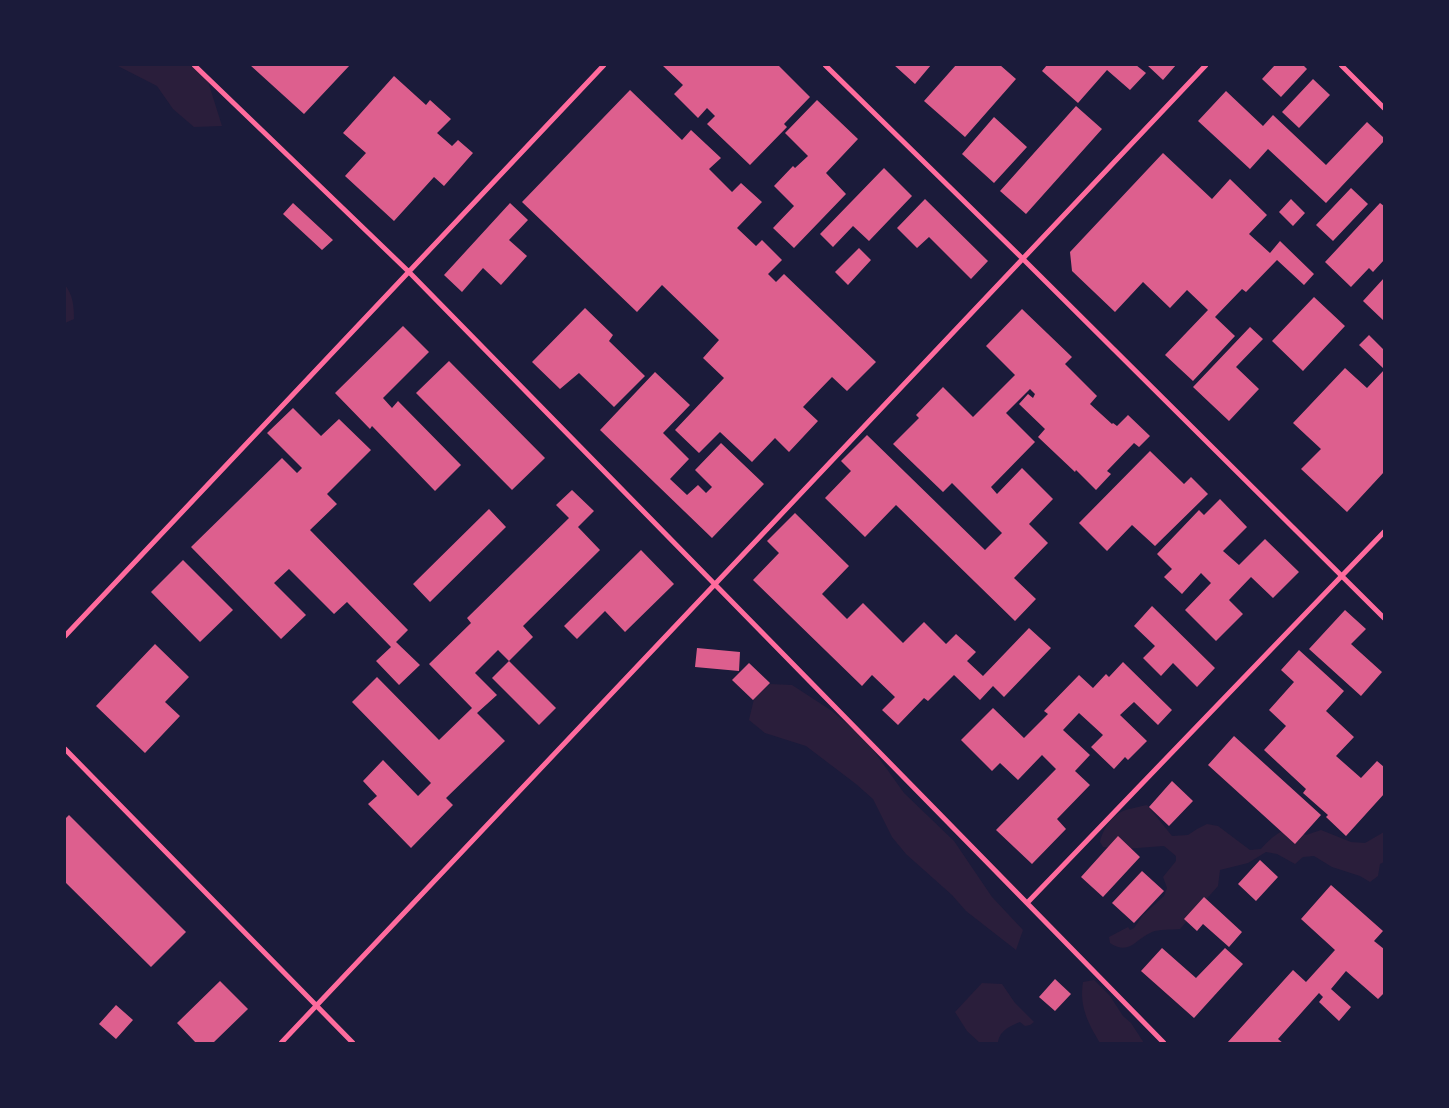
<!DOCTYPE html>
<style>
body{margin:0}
#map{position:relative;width:1449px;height:1108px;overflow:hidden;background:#1b1b3a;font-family:"Archivo Narrow",sans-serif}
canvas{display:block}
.frame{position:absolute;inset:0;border:66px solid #1b1b3a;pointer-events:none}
</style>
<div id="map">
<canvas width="1449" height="1108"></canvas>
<div class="frame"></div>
</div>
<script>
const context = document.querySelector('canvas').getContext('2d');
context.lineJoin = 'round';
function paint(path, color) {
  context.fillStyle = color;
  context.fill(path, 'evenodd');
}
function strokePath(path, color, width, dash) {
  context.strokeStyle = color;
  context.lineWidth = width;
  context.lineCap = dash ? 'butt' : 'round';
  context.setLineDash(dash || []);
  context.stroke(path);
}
paint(new Path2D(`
 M116,65H194L206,75L222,126L194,127L173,109L157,86Z
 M65,285C73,295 74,306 74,319L65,323Z
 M770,684L792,685L832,711L866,740L904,793L954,841L992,897L1023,930L1016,950L966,911L952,895L906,854L892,837L873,799L856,784L806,746L765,733L749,720L754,699Z
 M1147,805L1172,836L1188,835L1197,829L1207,824L1218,826L1250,850L1261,849C1268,841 1283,826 1295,829C1299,830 1303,833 1306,835L1321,830L1351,842L1365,843L1384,832V862L1380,864L1378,876L1370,882L1360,876L1332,867L1314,856L1303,857L1295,864L1277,854L1266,852L1248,863L1220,870L1218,886L1180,929C1171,930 1159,929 1152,932C1135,939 1130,956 1110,943L1109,937L1128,927L1130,930L1134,928L1143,915L1164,896L1167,888L1163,877L1176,861V856L1164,846L1124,849L1103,847L1100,842C1102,831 1112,815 1123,811C1131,808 1139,807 1147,805Z
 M1094,980L1110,996L1123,1016L1131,1023L1144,1043H1100C1088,1023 1079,1006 1083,982Z
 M982,983L1002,984L1015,1003L1034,1022L1030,1025L1025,1026L1020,1022C1010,1026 999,1031 998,1043H980L967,1031L955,1012Z`), '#2a1e3b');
paint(new Path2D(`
 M250,65H350L304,114Z
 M662,65H778L810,97L784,124L787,127L750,165L707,124L715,116L707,108L698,118L674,94L683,85Z
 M894,65H931L915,84Z
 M956,65H1000L1016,79L965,137L924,101Z
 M1047,65H1136L1146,73L1130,90L1107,70L1078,103L1042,71Z
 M1147,65H1176L1163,80Z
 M1275,65H1303L1307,69L1281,97L1262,79Z
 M394,76L426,105L430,100L451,119L437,133L452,146L458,140L473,153L444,186L434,177L394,221L345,176L366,153L343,133Z
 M1313,79L1330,95L1299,128L1282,112Z
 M630,90L682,140L691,130L721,158L709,169L732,192L741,183L762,202L737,228L756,246L762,240L782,260L768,274L776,282L784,274L876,362L847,391L832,377L803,407L818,421L789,452L775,438L752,462L720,432L699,453L675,430L724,378L703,358L719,340L662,285L637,312L522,202Z
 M1226,91L1263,126L1273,115L1326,165L1367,122L1384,138V141L1326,203L1268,149L1250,169L1198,121Z
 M817,100L858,139L826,173L846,194L794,248L773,228L794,206L774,186L793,166L795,168L808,156L785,133Z
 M1076,106L1102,129L1026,214L1000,191Z
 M994,117L1027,147L994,183L962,154Z
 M1163,153L1212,199L1230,179L1267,215L1249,234L1270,253L1280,241L1314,274L1304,285L1277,260L1246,292L1242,289L1215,317L1235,336L1193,381L1165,355L1208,310L1187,290L1170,308L1143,282L1115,312L1072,271L1070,252Z
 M884,168L912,196L869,241L853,226L833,247L820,234Z
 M1351,188L1368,204L1333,241L1316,225Z
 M925,199L988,261L971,279L929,237L917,248L897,228Z
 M1291,199L1305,213L1293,226L1279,212Z
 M293,203L333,240L322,250L283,214Z
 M510,203L528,220L509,240L527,256L501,285L483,268L462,292L444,275Z
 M1380,203L1384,206V260L1373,272L1369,268L1351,287L1325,262Z
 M859,248L871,260L848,285L835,272Z
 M1384,278V321L1363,301Z
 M1314,297L1345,326L1303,371L1272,341Z
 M585,308L613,335L609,341L645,376L614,407L579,373L560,389L532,362Z
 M1022,309L1072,357L1065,364L1097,396L1090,404L1112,424L1113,423L1117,426L1128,415L1150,436L1139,447L1134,443L1107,471L1111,474L1096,490L1076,470L1075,472L1038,437L1045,429L1019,404L1028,394L1033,398L1035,394L1030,389L1006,413L1035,442L991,487L997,494L1022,468L1053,499L1029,524L1048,543L1014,578L1036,599L1015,621L896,505L865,537L825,498L851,471L841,461L867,435L985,550L1002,533L952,483L943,492L893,444L919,418L916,415L943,387L973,417L1015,375L986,346Z
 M403,326L429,352L383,398L392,408L398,401L461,465L435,491L372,426L370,429L335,393Z
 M1250,327L1263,339L1236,367L1259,389L1229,421L1193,387Z
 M1369,335L1384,350V369L1359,345Z
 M449,361L545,458L512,490L416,393Z
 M1345,368L1367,388L1384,370V472L1347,512L1301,469L1321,449L1293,423Z
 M655,372L690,405L663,433L689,459L670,479L687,495L698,485L706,493L712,487L695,470L721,443L764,484L712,538L600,430Z
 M293,408L321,436L339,419L371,450L327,494L337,504L310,530L408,630L396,642L420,665L399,685L376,661L391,647L347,602L334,614L289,569L274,583L306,615L281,639L191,547L282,458L297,473L302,468L267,433Z
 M1150,451L1184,484L1191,477L1208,494L1155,546L1132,525L1107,551L1079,523Z
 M572,490L594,511L578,527L600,550L523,626L533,637L509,661L498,650L475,673L497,695L477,713L505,741L446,798L453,805L411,848L368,804L377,796L363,781L383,760L418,796L431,783L352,702L377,677L439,740L472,708L429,664L471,623L467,618L569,518L556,505Z
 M1220,499L1247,527L1223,551L1239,565L1265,539L1299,572L1273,598L1251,577L1229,600L1243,614L1216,641L1185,610L1211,583L1201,573L1182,594L1164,577L1172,569L1157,554L1199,510L1204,515Z
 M489,509L506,527L430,602L413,584Z
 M795,513L849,566L822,594L847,619L863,603L903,643L924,622L946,644L956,634L976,652L967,661L983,676L1029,628L1051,648L1004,697L993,686L980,700L954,675L928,701L924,698L898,725L882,710L895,697L872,675L862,686L753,580L779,553L767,541Z
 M641,550L674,584L625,632L605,611L577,639L564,626Z
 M183,560L233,610L200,642L151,592Z
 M1152,606L1215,668L1197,687L1173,663L1161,676L1143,658L1155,646L1134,626Z
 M1345,610L1366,629L1351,644L1382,672L1361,696L1309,649Z
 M155,644L189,677L165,702L180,716L145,753L96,706Z
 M697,648L740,652L739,671L695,667Z
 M1299,650L1344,691L1326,711L1354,737L1336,756L1361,778L1377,761L1384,767V794L1346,836L1326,817L1328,815L1303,793L1306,789L1264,750L1286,726L1269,710L1294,682L1281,670Z
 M509,661L556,708L539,725L492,678Z
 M1123,662L1172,710L1158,725L1134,702L1120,715L1147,741L1128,760L1125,757L1114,769L1091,747L1103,735L1079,713L1063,730L1090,755L1075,771L1090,785L1057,819L1066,829L1032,864L996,830L1056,769L1042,755L1018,780L1000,763L992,771L961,740L993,708L1024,738L1048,714L1044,711L1079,675L1093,688L1106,674L1109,677Z
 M749,663L770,683L753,700L732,680Z
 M1234,736L1321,815L1295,844L1208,765Z
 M1172,781L1193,801L1169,826L1149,807Z
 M69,815L186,932L151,967L65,882V819Z
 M1118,836L1140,857L1103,897L1081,877Z
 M1260,860L1278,877L1256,901L1238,884Z
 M1142,871L1164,891L1134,923L1112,903Z
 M1331,885L1383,931L1374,941L1384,949V993L1378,999L1346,971L1331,989L1351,1007L1339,1021L1319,1002L1323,997L1319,993L1278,1039L1283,1043H1227L1293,970L1306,982L1335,950L1301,919Z
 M1204,897L1242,932L1229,947L1203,924L1197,931L1184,919Z
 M1162,948L1196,978L1225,948L1243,964L1194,1018L1141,971Z
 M1055,979L1071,994L1055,1011L1039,997Z
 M220,981L248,1009L213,1043H196L177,1023Z
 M116,1005L133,1020L116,1039L99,1024Z`), '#dd5f8e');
strokePath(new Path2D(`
 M194,65L409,272L1164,1043
 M825,65L1023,259L1384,618
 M1341,65L1384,108
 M65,636L604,65
 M65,749L353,1043
 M1028,902L1384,532
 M281,1043L1206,65`), '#ff6b9d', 5);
</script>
